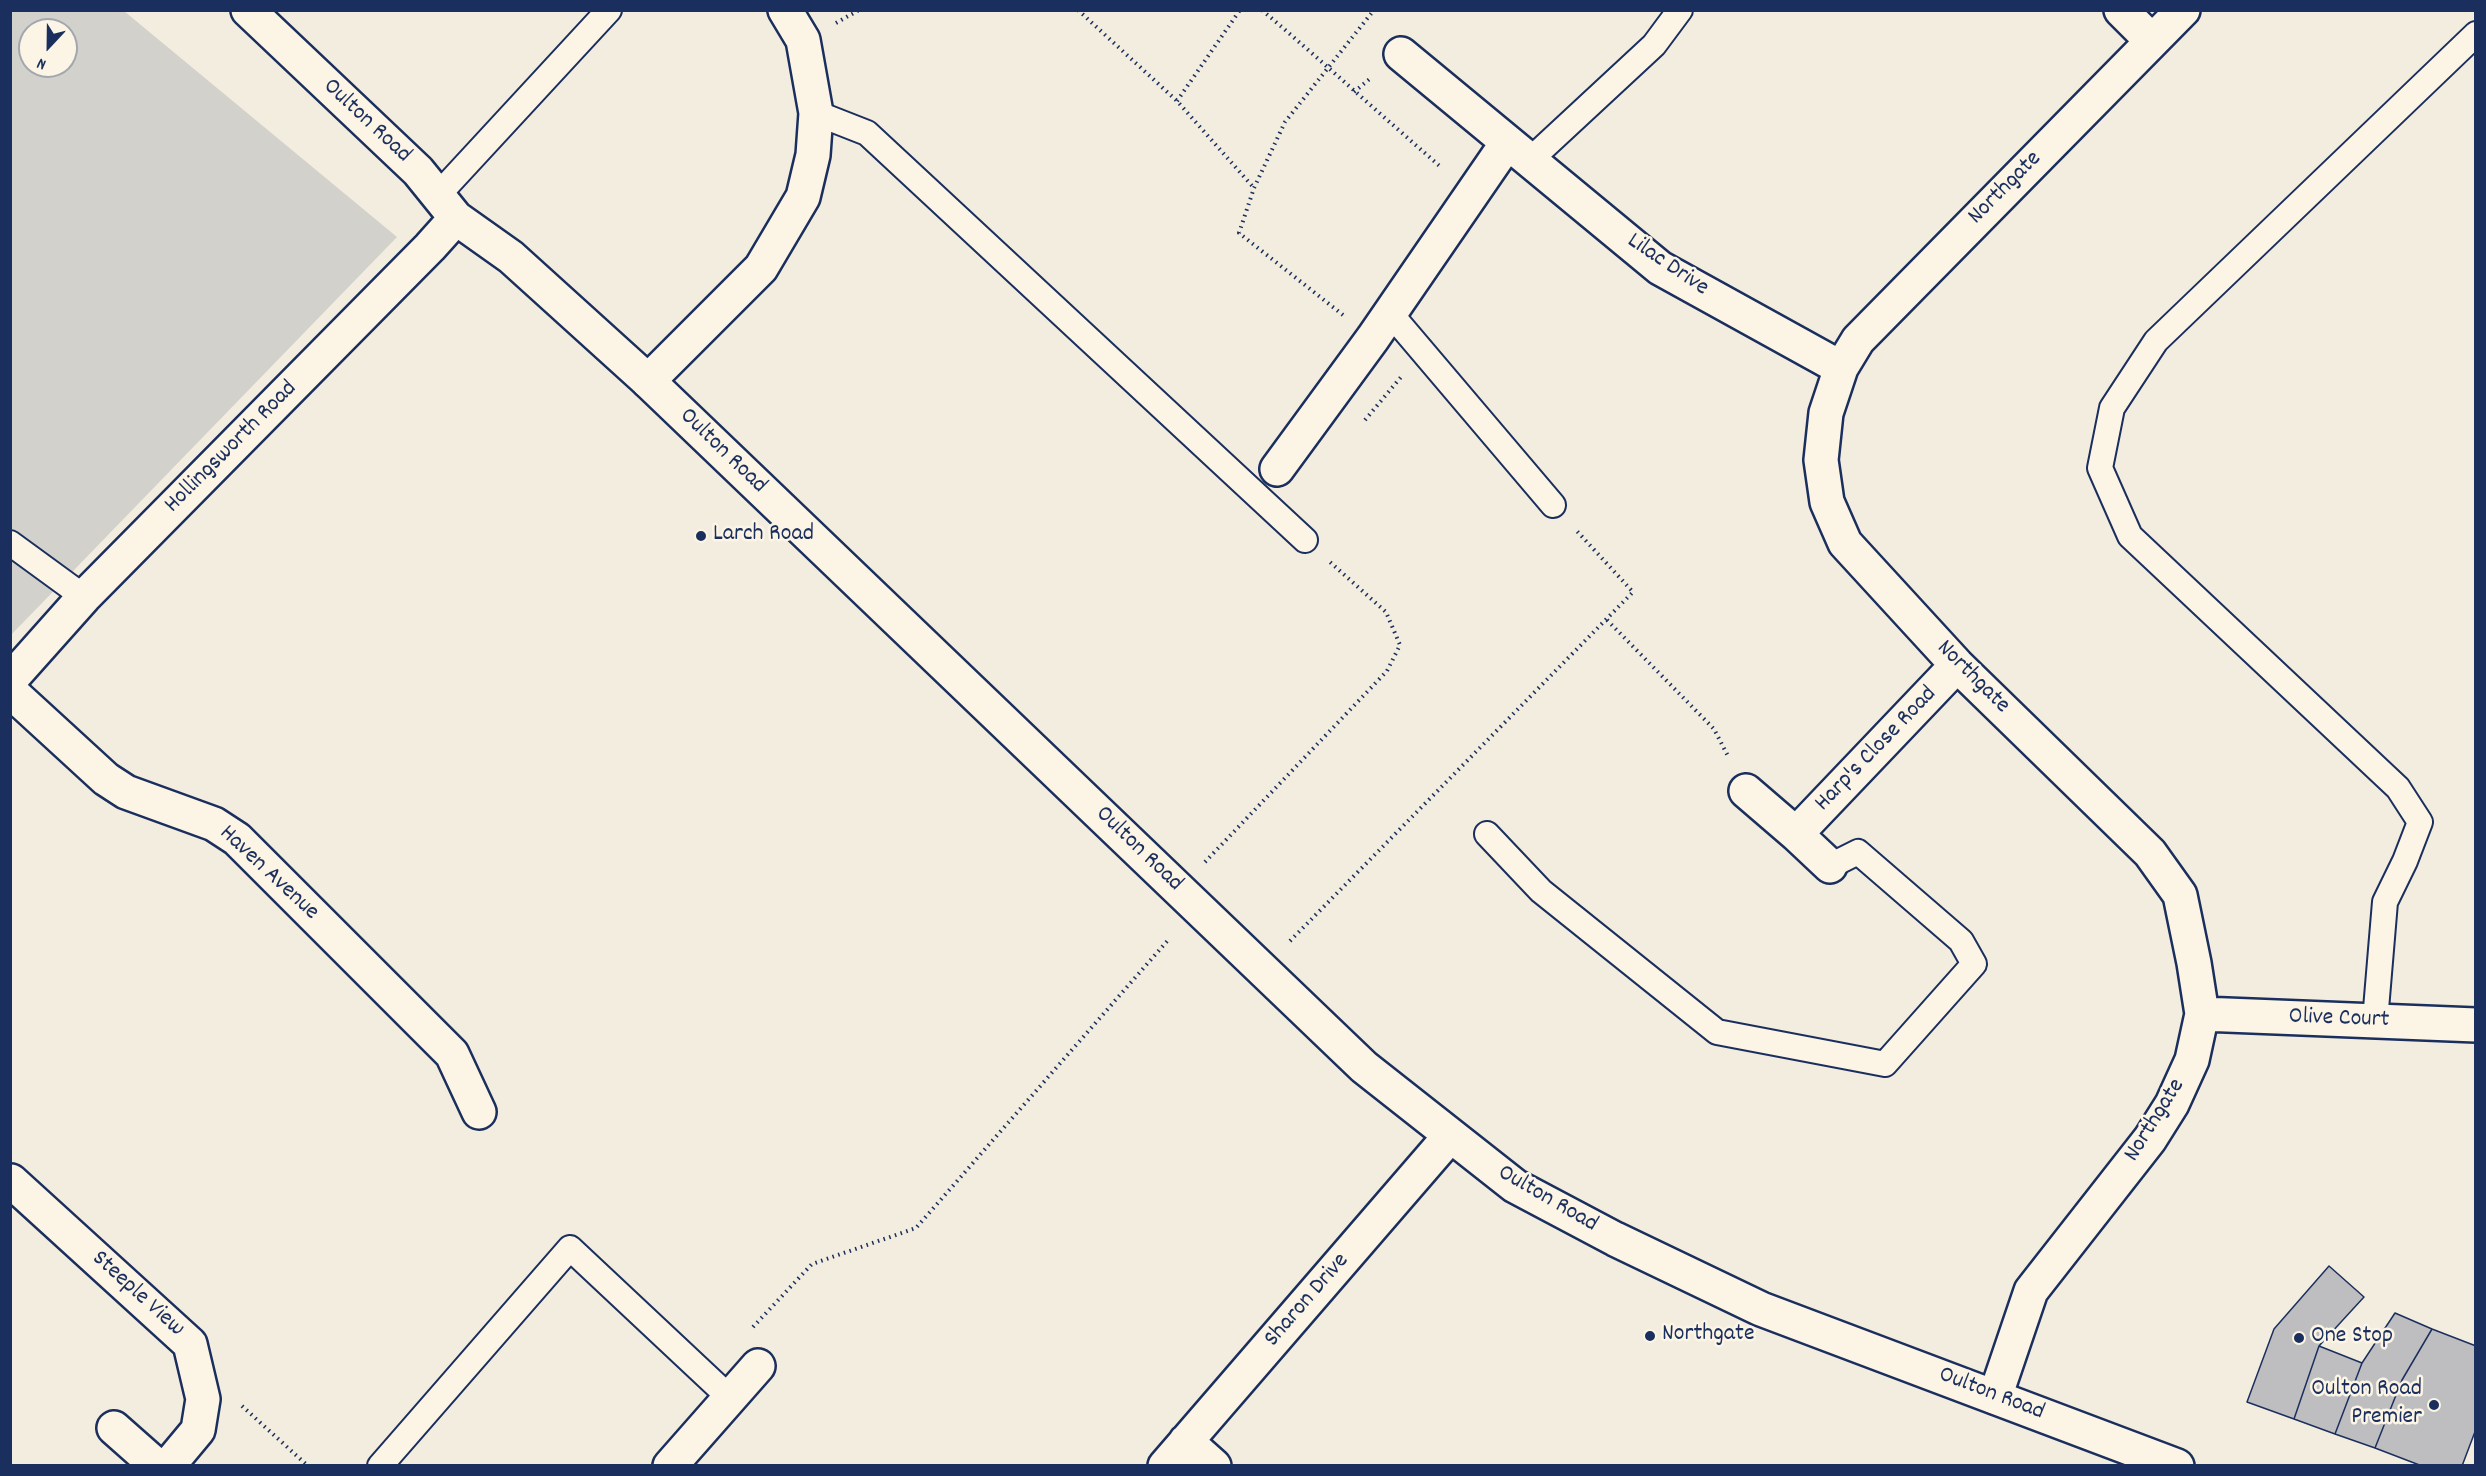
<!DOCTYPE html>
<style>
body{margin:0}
#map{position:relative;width:2486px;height:1476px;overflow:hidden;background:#f3ede0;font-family:Dekko,sans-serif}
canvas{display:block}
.frame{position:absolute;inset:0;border:12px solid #1b2f5e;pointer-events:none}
.north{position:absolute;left:18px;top:18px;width:60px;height:60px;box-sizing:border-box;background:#fcf5e5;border:2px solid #a2a6af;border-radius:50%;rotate:202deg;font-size:16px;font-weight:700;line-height:24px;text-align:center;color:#1b2f5e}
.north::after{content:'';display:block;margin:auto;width:21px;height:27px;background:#1b2f5e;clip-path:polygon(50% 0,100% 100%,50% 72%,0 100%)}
</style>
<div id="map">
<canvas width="2486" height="1476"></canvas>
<div class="frame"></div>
<div class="north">N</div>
</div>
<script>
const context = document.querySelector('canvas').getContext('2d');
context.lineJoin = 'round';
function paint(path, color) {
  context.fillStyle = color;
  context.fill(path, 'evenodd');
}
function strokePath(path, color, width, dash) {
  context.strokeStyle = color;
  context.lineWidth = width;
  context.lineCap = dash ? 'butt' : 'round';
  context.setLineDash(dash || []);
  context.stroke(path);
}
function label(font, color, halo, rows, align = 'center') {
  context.font = font + ' Dekko,sans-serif';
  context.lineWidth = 5;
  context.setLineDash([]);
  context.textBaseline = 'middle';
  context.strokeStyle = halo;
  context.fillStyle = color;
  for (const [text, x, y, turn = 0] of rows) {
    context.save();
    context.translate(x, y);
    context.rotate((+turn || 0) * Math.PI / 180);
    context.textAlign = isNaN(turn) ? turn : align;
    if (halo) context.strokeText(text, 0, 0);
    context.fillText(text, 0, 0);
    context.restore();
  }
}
paint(new Path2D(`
 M11,11H124L397,237L11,635ZM30,30H66V66H30Z`), '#d3d1cc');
const building = new Path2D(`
 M2329,1266L2364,1297L2319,1346L2294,1419L2247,1402L2274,1329Z
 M2395,1313L2432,1329L2402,1380L2375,1448L2335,1434L2362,1363Z
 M2432,1329L2476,1346V1429L2462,1466H2422L2375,1448L2402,1380Z
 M2319,1346L2362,1363L2335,1434L2294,1419Z`);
paint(building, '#bebec0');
strokePath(building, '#1b2f5e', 1.5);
const lane = new Path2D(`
 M816,113L867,133L1305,540
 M1529,161L1654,45L1680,10
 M438,195L609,10
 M1390,313L1553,505
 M10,543L84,597
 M1487,834L1541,891L1717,1032L1885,1064L1974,964L1961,941L1858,852L1830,866
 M2375,1021L2385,902L2405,861L2420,822L2398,788L2130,536L2100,468L2112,408L2156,341L2476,34
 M380,1466L570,1248L730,1398`);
const street = new Path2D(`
 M2121,10L2152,41
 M1401,54L1660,268L1841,368
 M648,381L761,268L803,197L813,155L816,113L803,40L785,10
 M1277,469L1373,338L1507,143
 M10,691L106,779L126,792L214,824L237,839L452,1054L479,1112
 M1746,791L1796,834L1957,665
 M1796,834L1830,866
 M2202,1014L2476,1025
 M11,1181L190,1344L203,1399L198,1430L168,1466
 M1995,1397L2031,1291L2150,1139L2172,1104L2192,1060L2202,1014L2194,963L2180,895L2150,853L1957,665L1845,543L1827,502L1821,460L1826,413L1841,368L1858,340L2183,10
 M114,1428L157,1466
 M1186,1441L1214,1466
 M670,1466L758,1366
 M1165,1466L1450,1136`);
const secondary = new Path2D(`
 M248,10L418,171L456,218L511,257L648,381L1364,1067L1515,1186L1615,1239L1761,1309L2177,1466
 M10,680L84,597L430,247L456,218`);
strokePath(lane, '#1b2f5e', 28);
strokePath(street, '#1b2f5e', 38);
strokePath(secondary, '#1b2f5e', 38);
strokePath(new Path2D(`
 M1078,10L1177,101L1254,188
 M1262,10C1323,62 1382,116 1442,168
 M836,23L859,10
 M1354,92L1372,77
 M1177,101L1240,10
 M1343,315L1239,233L1254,188L1285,122L1374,10
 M1365,420L1401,377
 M1607,620L1714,729L1729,758
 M1205,862L1387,671L1400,645L1386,612L1330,562
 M1290,941L1633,592L1575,529
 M753,1327L812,1264L916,1228L1169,939
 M242,1406L308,1466`), '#1b2f5e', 4, [1.5, 4.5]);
strokePath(lane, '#fcf5e5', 24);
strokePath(street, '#fcf5e5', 33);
strokePath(secondary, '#fcf5e5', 33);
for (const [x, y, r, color] of [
 [701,536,6,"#1b2f5e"],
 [1650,1336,6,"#1b2f5e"],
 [2299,1338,6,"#1b2f5e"],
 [2434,1405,6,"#1b2f5e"]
]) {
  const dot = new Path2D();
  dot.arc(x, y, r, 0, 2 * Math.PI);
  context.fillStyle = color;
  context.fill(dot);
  strokePath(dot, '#fcf5e5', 2);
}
label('24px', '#1b2f5e', '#fcf5e5', [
 ["Oulton Road",366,122,43],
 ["Northgate",2006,189,-45],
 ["Lilac Drive",1667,266,34],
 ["Hollingsworth Road",232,448,-45],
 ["Oulton Road",722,452,44],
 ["Northgate",1972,678,45],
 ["Harp's Close Road",1877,750,-46],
 ["Oulton Road",1138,850,44],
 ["Haven Avenue",268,874,43],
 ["Olive Court",2339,1020,2],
 ["Northgate",2156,1121,-58],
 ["Oulton Road",1547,1200,30],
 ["Steeple View",137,1295,42],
 ["Sharon Drive",1308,1301,-49],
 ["Oulton Road",1991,1395,21]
]);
label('24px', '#1b2f5e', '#fcf5e5', [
 ["Larch Road",713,536],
 ["Northgate",1662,1336],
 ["One Stop",2311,1338],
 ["Oulton Road",2422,1391,"right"],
 ["Premier",2422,1419,"right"]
], 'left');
</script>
